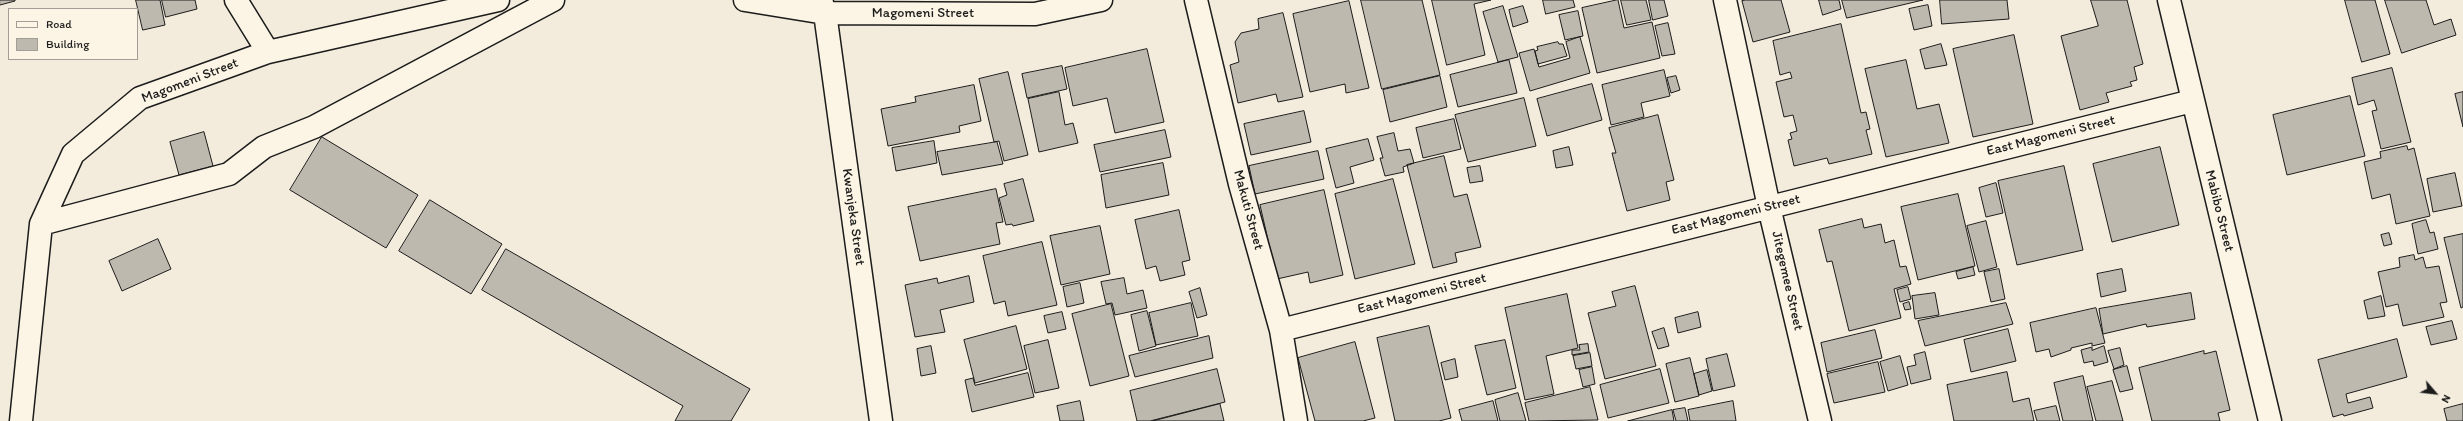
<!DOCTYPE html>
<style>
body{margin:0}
#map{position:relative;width:2463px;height:421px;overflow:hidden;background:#f3ecdd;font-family:Itim,sans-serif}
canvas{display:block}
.legend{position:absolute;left:8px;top:8px;width:130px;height:52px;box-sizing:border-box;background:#fcf5e5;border:1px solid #a29e95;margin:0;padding:5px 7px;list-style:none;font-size:12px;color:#1c1c1c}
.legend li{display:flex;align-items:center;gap:8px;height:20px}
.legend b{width:20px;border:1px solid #a29e95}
.north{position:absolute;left:2415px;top:373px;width:40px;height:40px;-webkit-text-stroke:3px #fcf5e5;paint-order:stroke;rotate:118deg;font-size:11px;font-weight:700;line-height:16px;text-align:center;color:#1c1c1c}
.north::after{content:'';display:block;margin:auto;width:14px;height:18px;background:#1c1c1c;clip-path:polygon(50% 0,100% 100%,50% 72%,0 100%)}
</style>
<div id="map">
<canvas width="2463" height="421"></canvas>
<ul class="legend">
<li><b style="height:5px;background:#fcf5e5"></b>Road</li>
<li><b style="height:11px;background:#beb9ae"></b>Building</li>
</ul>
<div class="north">N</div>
</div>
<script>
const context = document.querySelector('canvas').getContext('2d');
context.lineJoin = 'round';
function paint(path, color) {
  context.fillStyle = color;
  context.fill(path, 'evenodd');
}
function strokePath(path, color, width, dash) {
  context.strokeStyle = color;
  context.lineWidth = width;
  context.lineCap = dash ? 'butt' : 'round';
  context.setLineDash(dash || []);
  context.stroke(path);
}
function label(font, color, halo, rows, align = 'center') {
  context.font = font + ' Itim,sans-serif';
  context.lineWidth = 3;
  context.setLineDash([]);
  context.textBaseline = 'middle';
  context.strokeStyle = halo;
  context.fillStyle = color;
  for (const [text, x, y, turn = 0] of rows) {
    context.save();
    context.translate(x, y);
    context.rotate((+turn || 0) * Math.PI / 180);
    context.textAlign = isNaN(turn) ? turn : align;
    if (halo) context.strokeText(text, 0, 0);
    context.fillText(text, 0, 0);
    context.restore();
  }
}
const building = new Path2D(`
 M0,0H15V1L0,5Z
 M136,0H160L165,25L143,30Z
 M162,0H195L197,9L166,17Z
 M1361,0H1422L1440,75L1382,89Z
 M1432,0H1491L1474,4L1485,55L1447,65Z
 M1543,0H1573L1575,7L1546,14Z
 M1618,0L1624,28L1652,22L1660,58L1597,73L1582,8Z
 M1621,0H1646L1651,20L1627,25Z
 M1649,0H1664L1668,16L1653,20Z
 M1746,0H1781L1790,32L1753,42L1742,1Z
 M1819,0H1839L1841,9L1823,15Z
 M1842,0H1923L1847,18Z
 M1940,0H2007L2009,19L1942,24Z
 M2091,0H2127L2143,64L2134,67L2137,80L2130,82L2132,86L2106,93L2109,102L2080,110L2061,36L2098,26Z
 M2345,0H2375L2390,54L2362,62Z
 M2385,0H2426L2434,25L2451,19L2456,35L2402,53Z
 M1349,1L1369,88L1346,93L1345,84L1310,92L1293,14Z
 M1928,5L1932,26L1914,30L1909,9Z
 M1503,6L1518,57L1498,62L1483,12Z
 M1523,6L1528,22L1513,27L1509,10Z
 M1578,11L1583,36L1565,40L1559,15Z
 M1283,13L1303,97L1278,102L1276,94L1238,103L1230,65L1239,62L1235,42L1241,33L1259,29L1258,19Z
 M1668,23L1675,54L1662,56L1655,26Z
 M1841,24L1861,113L1866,112L1870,129L1866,130L1872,154L1829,164L1827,158L1794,166L1788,140L1792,139L1790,133L1797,131L1793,115L1784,117L1776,82L1792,78L1790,72L1780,75L1773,41Z
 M2014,35L2033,124L1973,137L1953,49Z
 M1580,37L1590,73L1530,91L1519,53L1534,49L1539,67L1570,58L1566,42Z
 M1558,42L1559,44H1563L1567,56L1538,64L1535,51L1538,50L1537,47Z
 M1941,44L1947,65L1925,69L1920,50Z
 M1147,49L1164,122L1115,133L1107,98L1073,106L1065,68Z
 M1509,60L1517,93L1458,107L1450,75Z
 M1906,60L1917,109L1939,104L1949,143L1886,157L1865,69Z
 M1062,66L1067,89L1027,98L1022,74Z
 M2392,68L2411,142L2381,149L2372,111L2377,110L2374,100L2358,105L2352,78Z
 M1664,70L1670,96L1641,103L1644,117L1611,125L1602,85Z
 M1008,72L1028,155L1004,161L999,141L994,142L979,79Z
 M1440,76L1447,107L1390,122L1383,90Z
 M1676,76L1680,90L1671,93L1667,78Z
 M1592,84L1602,120L1547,136L1537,99Z
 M974,85L981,121L959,126L960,132L888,146L881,109L916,102L915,97Z
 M1059,92L1065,125L1073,123L1078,143L1039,152L1028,99Z
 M2463,92V127L2455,94Z
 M2350,96L2365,156L2287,175L2273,115Z
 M1524,98L1536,146L1468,162L1455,115Z
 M1304,111L1311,142L1251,155L1244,124Z
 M1658,115L1674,180L1666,182L1670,200L1627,211L1612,153H1616L1609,128Z
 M1454,119L1461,149L1423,158L1416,128Z
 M1165,130L1171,157L1100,172L1094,145Z
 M204,132L213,166L179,175L170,142Z
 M1394,133L1398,151L1410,149L1414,163L1403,167L1404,172L1385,176L1380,158H1383L1377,137Z
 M322,137L418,195L386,248L290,190Z
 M1368,139L1374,160L1350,167L1354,183L1336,188L1326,149Z
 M934,141L937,163L896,171L892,148Z
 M997,142L1003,164L942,175L937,152Z
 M2407,146L2408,150L2414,148L2430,216L2396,224L2390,194L2372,199L2364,162L2381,158L2380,152Z
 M1569,147L1573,165L1556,168L1553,151Z
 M2160,147L2179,225L2112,242L2093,164Z
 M1318,151L1324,179L1255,194L1249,166Z
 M1444,156L1454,197L1467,194L1481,247L1455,253L1457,262L1433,268L1407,165Z
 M1163,163L1169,195L1106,208L1101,175Z
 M1480,166L1483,181L1470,183L1467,168Z
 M2064,166L2083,250L2017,265L1998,181Z
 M2455,173L2462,206L2433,212L2427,179Z
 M1023,179L1034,221L1013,226L1012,224L1006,225L999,198L1007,195L1004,184Z
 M1393,179L1415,264L1355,279L1335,194Z
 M1996,183L2003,213L1986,217L1979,188Z
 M996,189L1003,222L996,223L1000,244L920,261L908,207Z
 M1324,190L1343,275L1310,283L1308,272L1277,279L1260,205Z
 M1958,194L1975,266L1918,280L1901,207Z
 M430,200L502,244L471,294L399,251Z
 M1179,210L1190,260L1182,262L1185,275L1160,281L1156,266L1146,269L1135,220Z
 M1862,219L1864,228L1881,224L1885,243L1894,240L1900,267L1906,266L1911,284L1894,289L1901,318L1849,331L1832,261L1827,262L1819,230Z
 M2426,220L2430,233L2434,232L2438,249L2418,254L2412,224Z
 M1986,221L1997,267L1979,272L1967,226Z
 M1100,226L1110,274L1061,285L1050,236Z
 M2389,233L2392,244L2384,246L2381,235Z
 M2463,234V307L2461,308L2444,238Z
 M158,239L171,269L122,291L109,261Z
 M1042,242L1057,305L1008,316L1005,301L994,304L983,256Z
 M506,249L750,389L731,421H675L683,406L482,290Z
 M2414,255L2415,260L2423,257L2426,268L2439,266L2447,302L2440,303L2444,317L2403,326L2398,304L2386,307L2378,272L2400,267L2399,258Z
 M1973,267L1975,275L1958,279L1956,272Z
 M1999,269L2005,299L1991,302L1984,272Z
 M2122,269L2126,291L2101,297L2097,274Z
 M969,276L974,302L940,310L945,332L915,337L905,285L937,278L938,283Z
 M1124,278L1127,294L1143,290L1147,308L1115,315L1112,303L1106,304L1101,282Z
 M1080,283L1084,303L1067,307L1063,287Z
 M1635,286L1656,366L1605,379L1588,313L1616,306L1612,292Z
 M1908,287L1911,299L1900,302L1897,290Z
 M1200,288L1207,315L1197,318L1189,292Z
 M1935,293L1939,315L1915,319L1912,296Z
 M2191,293L2195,319L2147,327L2146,324L2103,334L2099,309Z
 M1567,294L1578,348L1546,356L1554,394L1525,400L1505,308Z
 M2381,296L2385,316L2368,319L2364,301Z
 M1909,302L1911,309L1905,310L1903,304Z
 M1191,303L1198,336L1156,345L1149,313Z
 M2006,303L2013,324L1925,346L1918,321Z
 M1111,304L1129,376L1090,386L1072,314Z
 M2096,308L2105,343L2092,346V343L2071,348V350L2051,357L2049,349L2036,352L2030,323Z
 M1147,311L1156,346L1139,351L1131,315Z
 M1062,312L1066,329L1048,333L1044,316Z
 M1698,312L1701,327L1678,333L1675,318Z
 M2452,321L2457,339L2431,345L2426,327Z
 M1016,326L1027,369L975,383L964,340Z
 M1429,326L1451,418L1439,421H1395L1377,338Z
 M1664,328L1669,346L1658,349L1652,332Z
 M2008,329L2016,361L1971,372L1964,340Z
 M1875,330L1882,358L1827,372L1821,343Z
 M1209,336L1213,358L1135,377L1129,356Z
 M2397,339L2407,377L2346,394L2348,403L2370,397L2373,408L2344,416L2343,414L2333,417L2318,360Z
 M1048,340L1059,388L1035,393L1024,346Z
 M1505,340L1516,388L1487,395L1475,346Z
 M1355,342L1375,418L1363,421H1315L1298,358Z
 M1588,344L1589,352L1572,355V350H1580L1579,345Z
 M931,346L936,373L921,376L917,349Z
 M2104,346L2108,362L2094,366L2093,361L2084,363L2081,350L2092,347V350Z
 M2120,348L2124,365L2114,369L2108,351Z
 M2204,351V354L2216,351L2230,410L2218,413L2220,421H2152L2139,368Z
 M1925,352L1931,379L1911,384L1907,367L1916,365L1914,355Z
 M1590,353L1592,366L1576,369L1573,356Z
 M1727,354L1735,386L1713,391L1706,359Z
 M1900,356L1908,385L1888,391L1880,362Z
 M1690,358L1699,396L1675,402L1666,364Z
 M1455,359L1458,377L1445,380L1441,363Z
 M1878,362L1885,392L1834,403L1827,374Z
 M2127,366L2133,389L2120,392L2113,370Z
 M1592,367L1595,384L1583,387L1579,370Z
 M1217,369L1225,402L1150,421H1137L1130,391Z
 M1660,369L1669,403L1608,418L1600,385Z
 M1707,370L1712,391L1699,395L1694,374Z
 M2007,372L2013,402L2029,398L2034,421H1954L1947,385Z
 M1028,373L1034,397L972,412L965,380L973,378L975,385Z
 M2083,376L2093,421H2063L2054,383Z
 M2112,381L2123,421H2096L2087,387Z
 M1590,387L1598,420L1529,421L1525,403Z
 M1518,393L1526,421H1500L1495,400Z
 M1080,401L1084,421H1060L1057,406Z
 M1493,401L1498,421H1462L1459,410Z
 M1733,401L1736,421H1690L1688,410Z
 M1220,404L1224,421H1153Z
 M2463,404V421H2447L2444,409Z
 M2056,406L2060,421H2037L2034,411Z
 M1685,408L1688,421H1676L1673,410Z
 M1672,410L1674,421H1628Z`);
paint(building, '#beb9ae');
strokePath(building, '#1c1c1c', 1);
const minor = new Path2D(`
 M236,0L268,52
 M745,0L825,13L1035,14L1101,0
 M821,0L825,13L881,421
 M1196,0L1240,184L1281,330L1296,421
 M1725,0L1769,207L1820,421
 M2169,0L2270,421
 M41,224L229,174L264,147L314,127L553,0
 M1281,330L2192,101
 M21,421L41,224L73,154L140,98L268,52L498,0`);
strokePath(minor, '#1c1c1c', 25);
strokePath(minor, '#fcf5e5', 22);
label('14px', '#1c1c1c', '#fcf5e5', [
 ["Magomeni Street",923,13],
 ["Magomeni Street",190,81,-21],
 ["East Magomeni Street",2051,136,-14],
 ["Makuti Street",1248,210,75],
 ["Mabibo Street",2219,211,76],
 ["East Magomeni Street",1736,215,-14],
 ["Kwanjeka Street",853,217,82],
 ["Jitegemee Street",1787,281,77],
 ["East Magomeni Street",1422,294,-14]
]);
</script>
